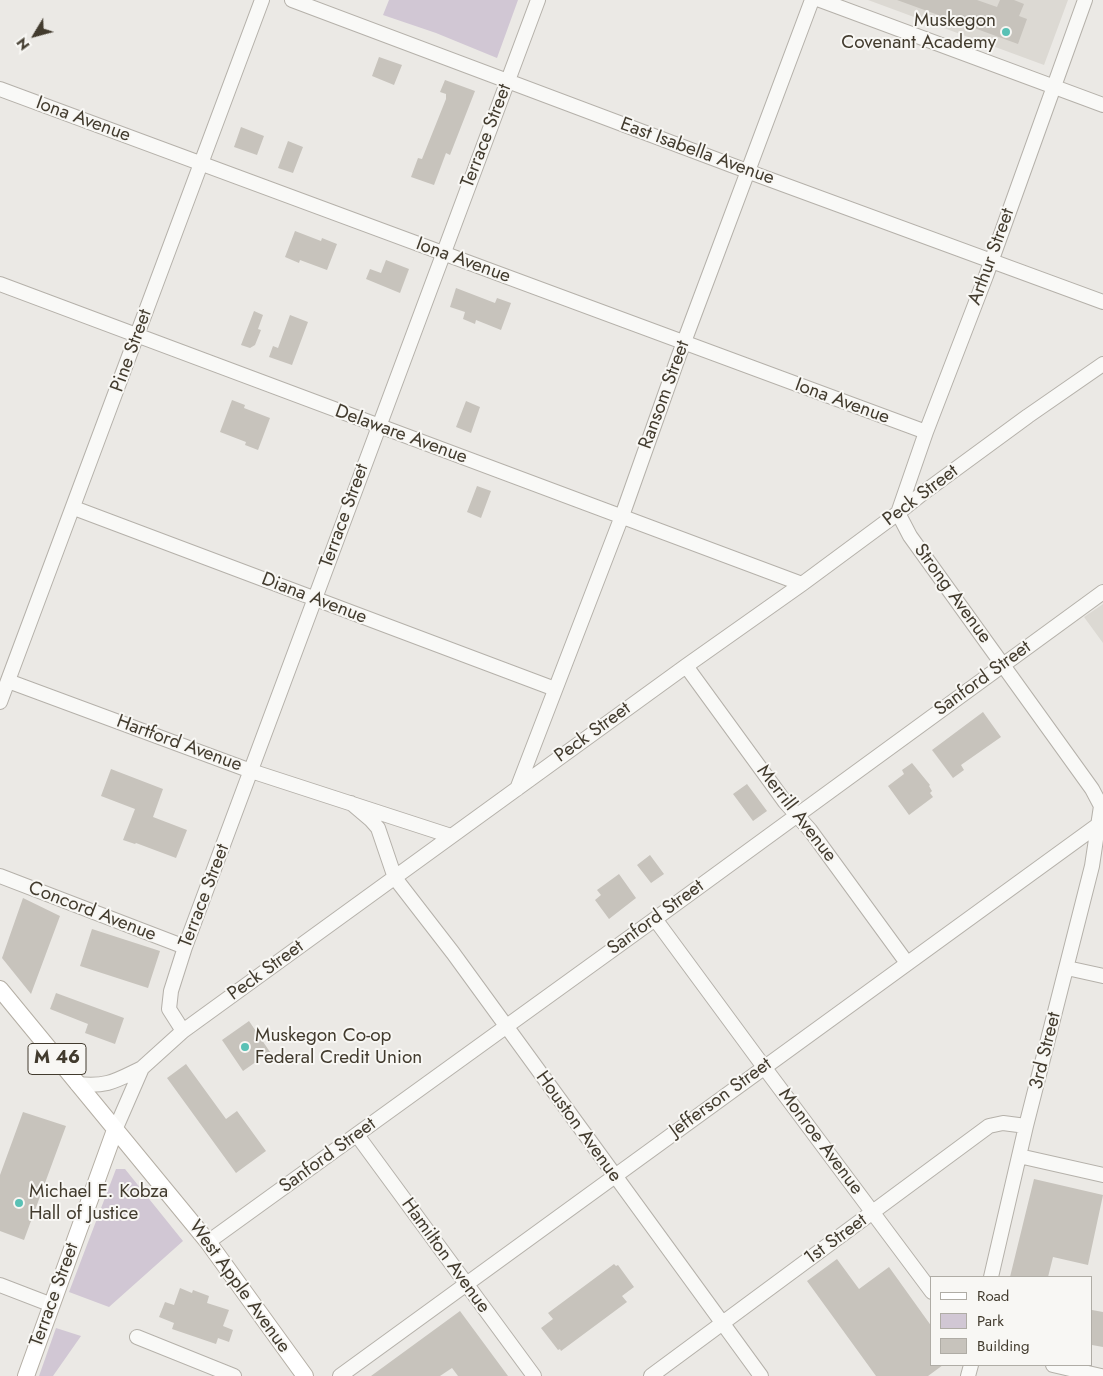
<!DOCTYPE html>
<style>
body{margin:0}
#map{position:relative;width:1103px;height:1376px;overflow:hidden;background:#ebe9e5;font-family:Jost,sans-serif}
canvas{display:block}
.legend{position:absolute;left:930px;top:1276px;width:162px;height:90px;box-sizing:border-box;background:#f8f7f4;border:1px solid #afaca5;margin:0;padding:6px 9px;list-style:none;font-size:15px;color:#423b2e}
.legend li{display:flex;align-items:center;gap:10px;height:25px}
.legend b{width:25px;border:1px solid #afaca5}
.north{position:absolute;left:10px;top:10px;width:50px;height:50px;-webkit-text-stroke:4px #f8f7f4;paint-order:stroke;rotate:233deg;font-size:14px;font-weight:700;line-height:20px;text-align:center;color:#423b2e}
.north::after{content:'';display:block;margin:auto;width:18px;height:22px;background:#423b2e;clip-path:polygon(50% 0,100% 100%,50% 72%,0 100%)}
</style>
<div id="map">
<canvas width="1103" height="1376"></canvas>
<ul class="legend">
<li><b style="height:6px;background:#fff"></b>Road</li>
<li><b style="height:14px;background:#d1c7d4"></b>Park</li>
<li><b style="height:14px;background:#c7c3bc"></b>Building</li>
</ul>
<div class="north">N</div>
</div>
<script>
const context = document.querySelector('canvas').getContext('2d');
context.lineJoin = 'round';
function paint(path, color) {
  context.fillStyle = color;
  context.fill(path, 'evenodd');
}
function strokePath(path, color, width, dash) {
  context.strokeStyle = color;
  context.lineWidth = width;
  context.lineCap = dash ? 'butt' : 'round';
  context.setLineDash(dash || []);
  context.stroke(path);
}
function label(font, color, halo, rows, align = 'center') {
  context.font = font + ' Jost,sans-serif';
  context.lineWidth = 4;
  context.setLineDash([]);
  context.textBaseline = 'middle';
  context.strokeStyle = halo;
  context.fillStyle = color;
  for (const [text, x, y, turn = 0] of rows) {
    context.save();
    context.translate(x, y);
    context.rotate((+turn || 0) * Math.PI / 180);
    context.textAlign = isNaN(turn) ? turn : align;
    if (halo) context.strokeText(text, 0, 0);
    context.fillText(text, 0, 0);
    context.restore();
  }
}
paint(new Path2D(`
 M868,0H1068L1044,65Z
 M1103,604V643L1084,617Z`), '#dcd9d3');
paint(new Path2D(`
 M389,0H518L497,58L436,33L383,15Z
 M116,1169H125L183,1241L109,1307L69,1292Z
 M56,1328L81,1336L53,1376H39Z`), '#d1c7d4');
paint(new Path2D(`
 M897,0H977L997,7L1000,0H1014L1024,4L1019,16L1027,19L1018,44Z
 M379,57L402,65L394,85L372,76Z
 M445,80L475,91L450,155L446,153L434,185L411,177L418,158L422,159L446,99V94L440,92Z
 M241,127L264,136L257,155L234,147Z
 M288,141L303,147L293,173L278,168Z
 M295,231L321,241L322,238L337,244L327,270L300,260L299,263L285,257Z
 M386,260L409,269L400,293L366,279L370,269L381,273Z
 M456,288L495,303L497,298L511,303L501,330L476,320L475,324L463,319L465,312L450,307Z
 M254,311L263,315L258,329L261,330L255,345L250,348L241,345Z
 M290,315L308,322L292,365L269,357L273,346L278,348Z
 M232,400L245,405L244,408L270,418L258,450L245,445L246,442L220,432Z
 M466,401L480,407L471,433L456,427Z
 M477,486L491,491L481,518L467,512Z
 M983,712L1001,737L961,765L964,770L953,778L932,750Z
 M912,763L930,785L929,786L932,791L930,793L933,797L909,815L888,786L904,774L902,770Z
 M111,769L163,789L153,817L187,830L176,858L136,843L135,844L123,840L135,809L101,796Z
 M747,784L767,811L753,821L733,794Z
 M650,855L664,874L651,883L637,865Z
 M619,874L636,898L609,919L595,900L601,895L597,890Z
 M23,898L60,916L31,994L2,958Z
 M92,929L160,951L148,988L80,966Z
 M56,993L124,1018L115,1044L85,1033L88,1024L50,1009Z
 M249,1021L270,1052L243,1071L222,1040Z
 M186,1064L226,1119L237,1111L266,1151L236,1173L167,1078Z
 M23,1112L66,1126L24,1240L0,1231V1175Z
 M1034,1179L1103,1195L1088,1265L1053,1257L1048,1277H1010Z
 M837,1259L859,1289L889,1267L932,1327V1365H943L928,1376H876L807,1281Z
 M614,1264L616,1266L618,1265L634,1287L622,1296L627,1302L561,1351L560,1349L558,1350L541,1328L553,1319L548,1313Z
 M180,1288L192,1293L193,1290L209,1296L207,1303L229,1310L223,1326L233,1330L229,1342L218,1338L216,1344L172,1329L174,1323L159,1317L165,1302L174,1305Z
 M1092,1310L1103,1312V1347L1092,1345Z
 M460,1311L508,1376H458L452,1368L440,1376H371Z`), '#c7c3bc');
const minor = new Path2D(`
 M292,0L763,177L1103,302
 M820,0L1103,105
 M0,89L926,432
 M0,284L802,584
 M74,508L555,689
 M686,666L785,802L810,830L907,963
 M8,681L251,771L451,836
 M0,702L262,0
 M517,789L622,516L678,358L812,0
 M351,803L371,820L378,828L395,878L453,953L761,1376
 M0,876L185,947
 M655,919L764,1067L932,1292
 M1067,968L1103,976
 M183,1031L169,1009L171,991L185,947L538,0
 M77,1084C108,1087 115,1081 142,1068
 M115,1130L142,1068L183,1031L686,666L802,584L898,513L923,493L1028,416L1103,364
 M357,1135L534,1376
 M1019,1156L1103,1175
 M208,1242L655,919L1103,592
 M991,1277L1026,1126L1092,866L1101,806L1092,789L910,536L898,513L926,432L986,276L1085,0
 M0,1285L52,1305
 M137,1337L234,1376
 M1053,1365L1101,1376
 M340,1376L1102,822
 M651,1376L989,1126L1003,1123L1026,1126
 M968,1376L971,1365`);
const major = new Path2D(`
 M0,989L208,1242L305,1376
 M26,1376L115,1130`);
strokePath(minor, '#b5b1aa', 16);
strokePath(major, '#b5afa5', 18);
strokePath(minor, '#f9f9f7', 14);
strokePath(major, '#fff', 16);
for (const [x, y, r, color] of [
 [1006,32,5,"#59c1b5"],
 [245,1047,5,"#59c1b5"],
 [19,1203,5,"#59c1b5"]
]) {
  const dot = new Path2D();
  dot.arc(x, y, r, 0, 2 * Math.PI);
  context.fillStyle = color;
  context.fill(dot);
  strokePath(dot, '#f8f7f4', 2);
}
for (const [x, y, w] of [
 [57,1059,58]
]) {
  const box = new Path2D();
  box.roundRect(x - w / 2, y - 15.5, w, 31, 4);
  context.fillStyle = '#f8f7f4';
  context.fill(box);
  strokePath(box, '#423b2e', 1);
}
label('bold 18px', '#423b2e', null, [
 ["M 46",57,1059]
]);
label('19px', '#423b2e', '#f8f7f4', [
 ["Muskegon",996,21,"right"],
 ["Covenant Academy",996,43,"right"],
 ["Muskegon Co-op",255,1036],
 ["Federal Credit Union",255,1058],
 ["Michael E. Kobza",29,1192],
 ["Hall of Justice",29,1214]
], 'left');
label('19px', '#423b2e', '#f8f7f4', [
 ["Iona Avenue",83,120,20],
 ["Terrace Street",487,136,-69],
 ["East Isabella Avenue",697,152,20],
 ["Arthur Street",992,257,-70],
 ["Iona Avenue",463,261,20],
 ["Pine Street",132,351,-70],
 ["Ransom Street",665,395,-70],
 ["Iona Avenue",842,402,20],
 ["Delaware Avenue",401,435,20],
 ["Peck Street",921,496,-37],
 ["Terrace Street",345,516,-70],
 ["Strong Avenue",952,594,54],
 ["Diana Avenue",314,599,21],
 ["Sanford Street",983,679,-36],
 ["Peck Street",593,733,-36],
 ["Hartford Avenue",179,744,20],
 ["Merrill Avenue",796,814,52],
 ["Terrace Street",205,896,-69],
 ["Concord Avenue",92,912,21],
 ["Sanford Street",656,918,-36],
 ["Peck Street",266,971,-36],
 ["3rd Street",1046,1051,-76],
 ["Jefferson Street",721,1098,-36],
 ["Houston Avenue",578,1127,54],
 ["Monroe Avenue",820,1142,53],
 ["Sanford Street",328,1156,-36],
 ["1st Street",836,1240,-36],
 ["Hamilton Avenue",445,1256,54],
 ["West Apple Avenue",239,1287,54],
 ["Terrace Street",55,1295,-70]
]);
</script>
